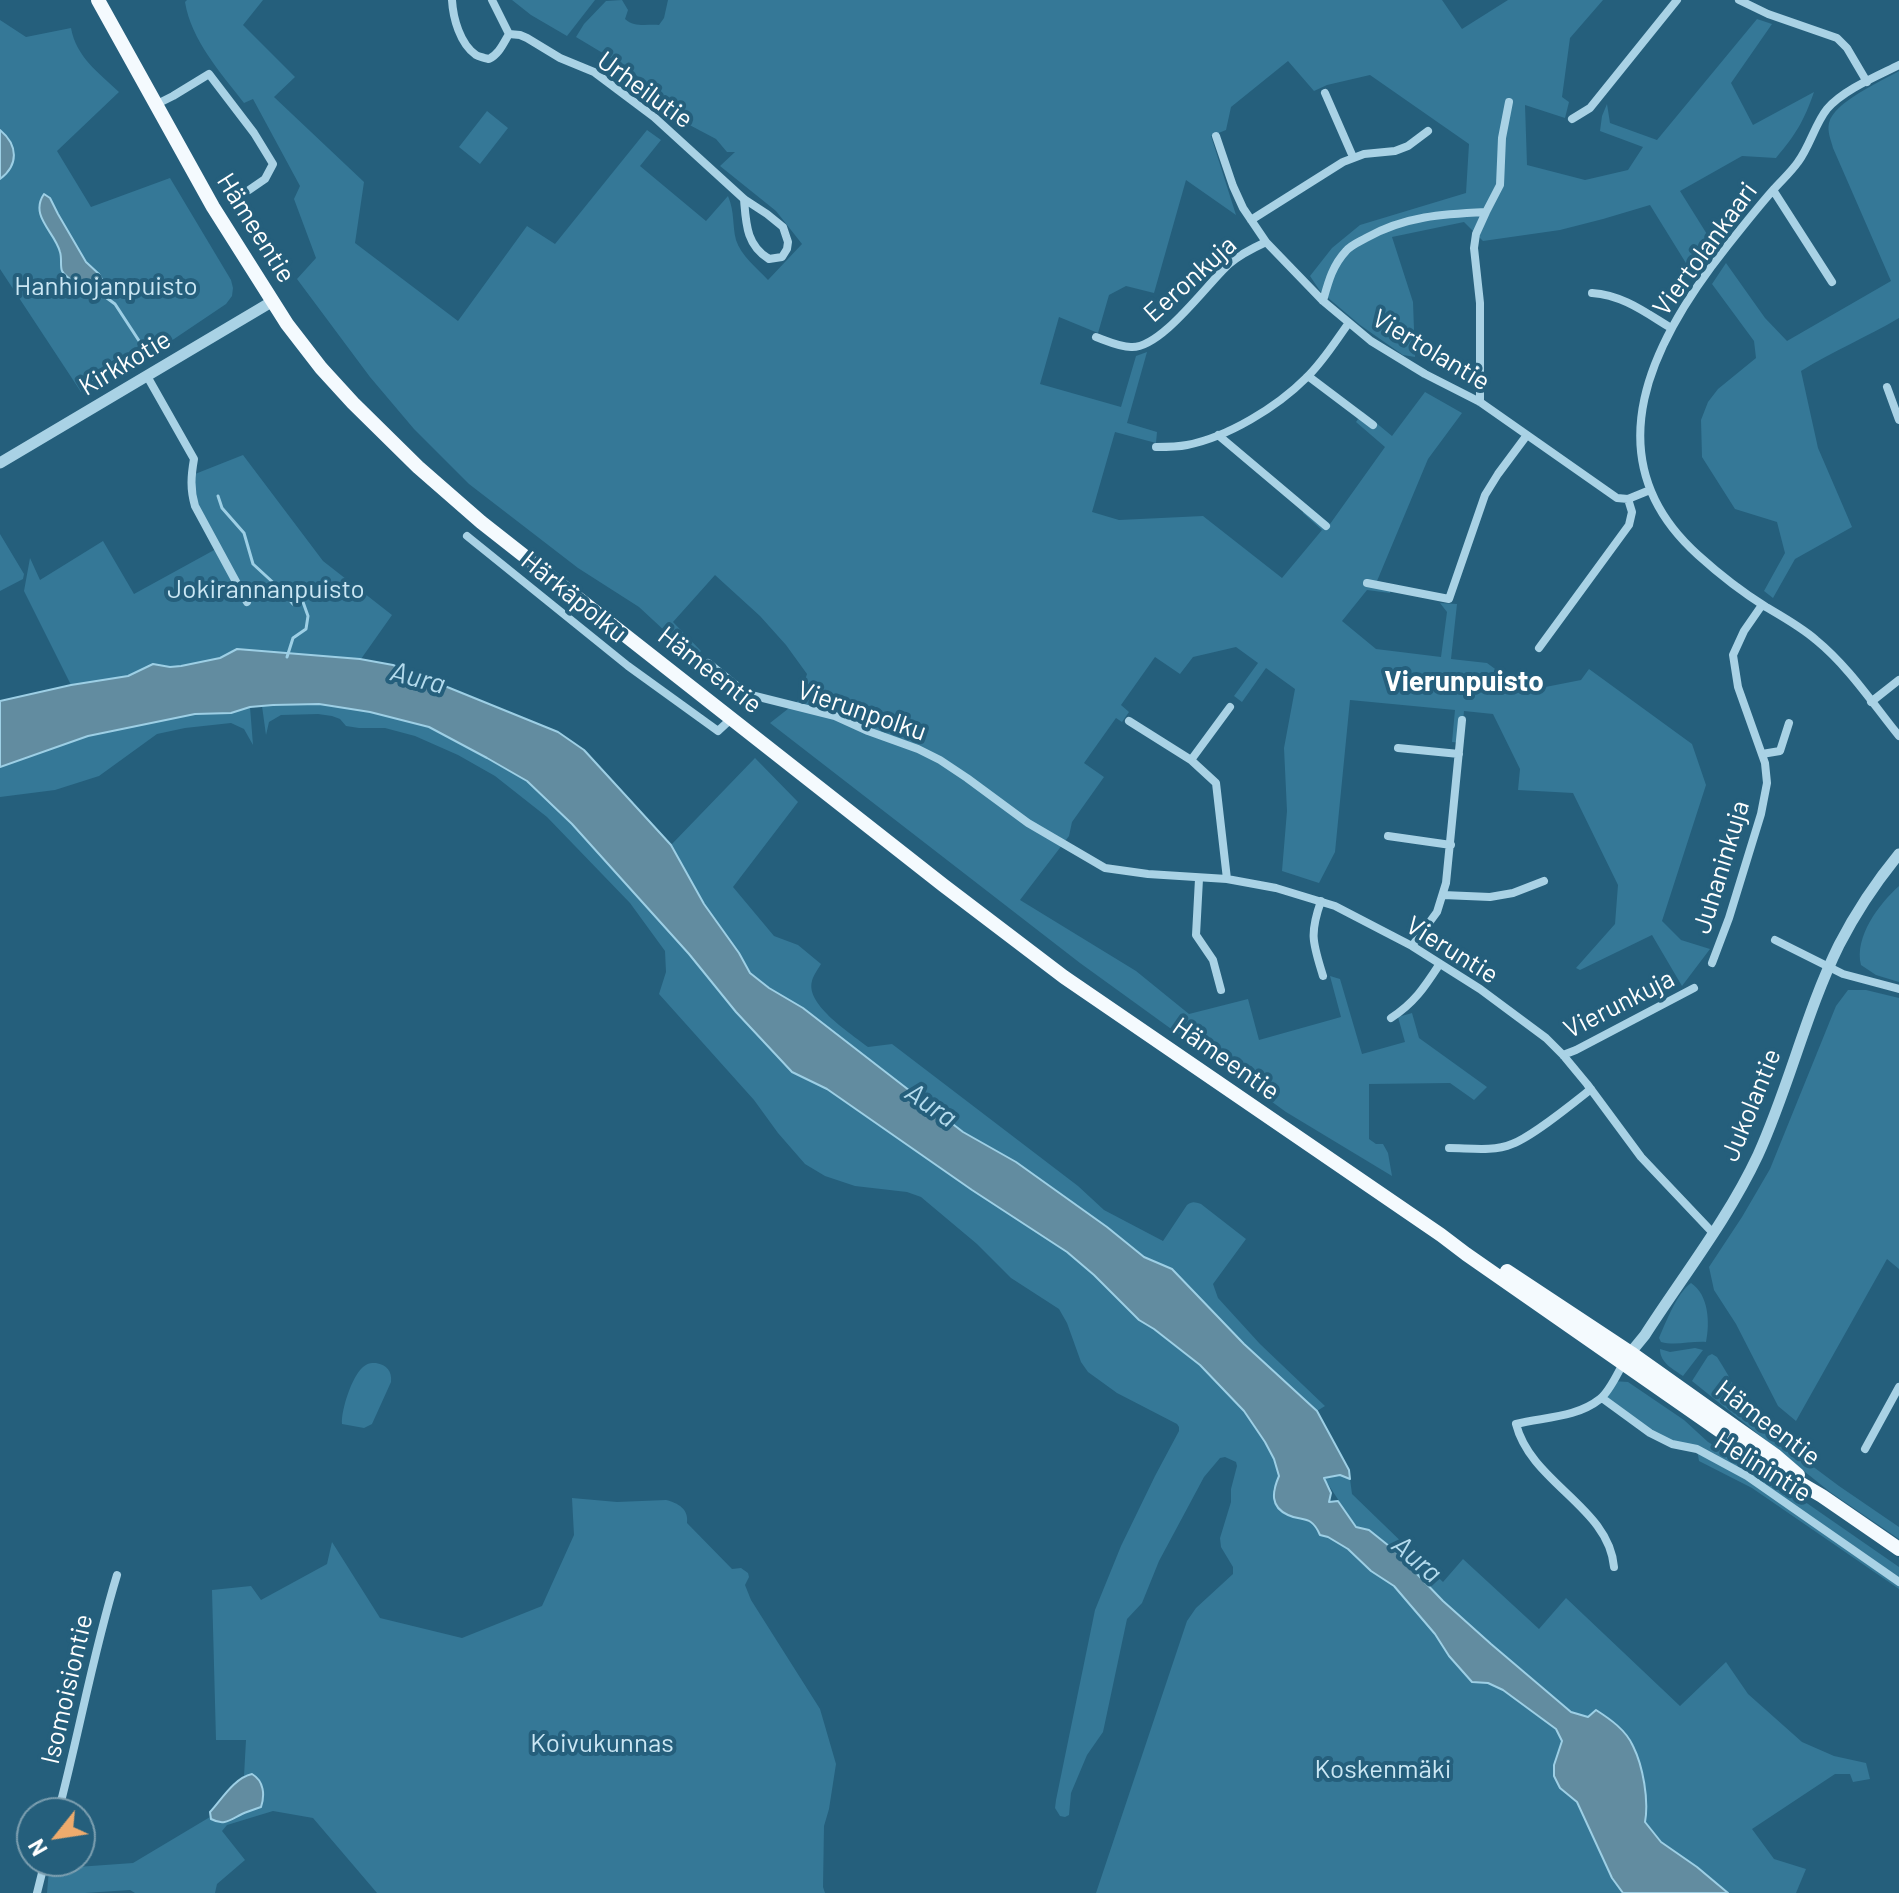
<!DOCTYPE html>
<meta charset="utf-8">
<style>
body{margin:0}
#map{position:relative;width:1899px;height:1893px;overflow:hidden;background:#255f7c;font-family:Barlow,sans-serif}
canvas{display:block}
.north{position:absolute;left:16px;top:1797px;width:80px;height:80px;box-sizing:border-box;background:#255f7c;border:2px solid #7c9fb0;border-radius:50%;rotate:240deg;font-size:22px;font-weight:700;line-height:32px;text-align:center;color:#fff}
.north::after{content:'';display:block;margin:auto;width:28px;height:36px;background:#eeab6d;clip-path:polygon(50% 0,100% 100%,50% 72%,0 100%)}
</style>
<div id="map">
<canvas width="1899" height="1893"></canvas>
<div class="north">N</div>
</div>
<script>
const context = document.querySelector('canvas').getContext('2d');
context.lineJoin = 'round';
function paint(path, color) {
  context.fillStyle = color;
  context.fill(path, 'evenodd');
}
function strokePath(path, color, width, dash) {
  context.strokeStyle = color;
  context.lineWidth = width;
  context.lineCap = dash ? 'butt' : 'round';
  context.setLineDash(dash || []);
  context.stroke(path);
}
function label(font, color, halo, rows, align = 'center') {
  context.font = font + ' Barlow,sans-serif';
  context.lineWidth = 8;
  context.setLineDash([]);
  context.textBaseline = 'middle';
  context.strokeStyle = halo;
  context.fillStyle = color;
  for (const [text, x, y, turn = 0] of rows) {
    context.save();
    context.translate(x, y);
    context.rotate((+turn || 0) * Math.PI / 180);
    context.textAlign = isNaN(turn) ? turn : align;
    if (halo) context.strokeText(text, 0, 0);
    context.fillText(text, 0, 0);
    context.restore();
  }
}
paint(new Path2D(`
 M187,0H263L243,25L295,77L274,97L364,182L355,243L458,321L527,226L555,244L647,130L661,140L640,166L706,221L728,196C735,213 732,224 736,240C741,256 757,268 768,280L802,244L776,211L720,166L735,152H727L716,139L665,112L650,89L631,70L576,37L584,24L606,1L622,0L628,10L625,19C635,28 647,24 659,25L664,18L668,0H1442L1462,29L1508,0H1603L1570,38L1562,97L1569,102L1565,118L1525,105L1527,165L1585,180L1628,170L1643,147L1600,131L1602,116L1607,104L1610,123L1657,140L1757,19L1772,24L1731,83L1753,125L1814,92C1804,121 1796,134 1776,158L1742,156L1680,191L1710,239L1689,268L1650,205L1603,219L1560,230L1483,241L1464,222L1392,237L1413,302L1415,357L1403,355L1360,325L1320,291L1310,276L1332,248L1360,225L1466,193L1469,144L1370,75L1327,85L1314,91L1288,61L1231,107L1226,130L1211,136L1236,215L1186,180L1154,293L1126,286L1109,295L1098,333L1059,317L1040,384L1121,407L1136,356L1147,352L1127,423L1157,432L1156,443L1115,432L1092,512L1119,520L1203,516L1282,578L1322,530L1303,513L1306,504L1330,524L1385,447L1356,422L1363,412L1392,436L1425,392L1462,413L1428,459L1377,581L1391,584L1390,593L1367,590L1342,621L1376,649L1441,657L1447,612L1440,603L1457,604L1451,659L1487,663L1525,691L1581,680L1589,669L1692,744L1706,785L1662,921L1681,940L1710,949L1682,986L1652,935L1580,970L1576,968L1615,924L1618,885L1573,793L1518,790L1520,769L1493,714L1464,711L1461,743L1452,742L1455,710L1350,700L1335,852L1319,883L1282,871L1287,811L1284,748L1295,689L1266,668L1242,702L1234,696L1258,663L1236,647L1193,657L1180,674L1155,657L1121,705L1129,712L1122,722L1116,718L1084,763L1104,777L1072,822L1069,836L1020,900L1136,971L1189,1014L1248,999L1259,1040L1341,1017L1330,976L1340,979L1362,1054L1405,1042L1398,1017L1412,1013L1419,1038L1487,1087L1474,1100L1450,1083L1369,1084V1139L1376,1144H1383L1388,1153L1392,1176L1286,1112L1080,963L770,723L798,701L807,674L786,645L760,616L715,575L673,622L701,651L694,658L639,607L578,568L469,484L414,429L370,377L297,279L316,258L294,199L300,186L253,99L244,103C221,73 191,40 185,2Z
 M512,0H595L567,36L531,15Z
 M0,20L26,37L71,28C76,57 99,73 119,92L57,151L91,207L170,178L231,280L233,288L232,296L226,304L174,339L81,392L0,269Z
 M1899,71V318C1867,337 1833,351 1801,371L1818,448L1852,527L1795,559L1773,598L1764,591L1785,553L1777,522L1735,509L1702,457L1701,420L1708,402L1718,389L1756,358L1754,341L1712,284L1726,263L1765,318L1787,341L1891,281L1833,148C1831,140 1827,132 1829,123C1834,102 1880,82 1899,71Z
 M487,111L508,128L480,164L459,147Z
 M243,455L323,561L392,615L361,659L237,649L220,658L181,666L170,667L153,664L128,676L71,685L24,591L30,558L40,580L103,541L134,594L216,549L195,506L190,476Z
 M0,534L24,574L23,579L0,591Z
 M319,704L370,712L429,727L527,781L572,824L620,875L689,954L736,1012L792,1072L827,1089L972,1190L1067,1252L1094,1275L1139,1320L1154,1329L1200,1365L1226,1392L1244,1411L1265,1442L1274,1459L1279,1477L1273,1490L1288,1516L1302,1518L1316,1526L1328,1537L1348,1549L1371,1571L1394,1586L1435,1634L1449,1656L1472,1682L1488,1683L1503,1690L1556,1729L1562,1741L1554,1765L1561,1788L1577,1802L1612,1877L1623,1893H1096L1187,1621L1196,1608L1233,1574V1567L1221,1547L1220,1538L1231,1502V1489L1237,1466L1236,1462L1225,1457L1220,1458L1204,1477L1159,1561L1142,1603L1127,1619L1103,1732L1087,1755L1071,1793L1069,1815L1065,1817L1060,1816L1055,1808L1056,1800L1095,1610L1121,1546L1155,1476L1179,1431V1427L1177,1424L1117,1393L1088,1372L1081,1362L1067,1323L1059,1309L1011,1278L977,1244L921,1197L907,1192L855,1186L825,1176L805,1164L778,1133L754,1100L659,994L666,972L665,951L630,903L547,817L495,776L458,755L415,736L385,728H359L346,726L340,719L332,716L318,714L281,715L269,722L266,735L262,706Z
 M250,707L253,745L244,729L231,723L185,728L157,734L99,776L55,790L0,797V767L88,736L195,714L231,713Z
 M755,758L798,802L733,887L774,936L798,945L821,964C818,969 813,976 812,981C805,1005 852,1034 868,1047L892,1044L1078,1186L1104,1210L1163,1241L1187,1205C1192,1201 1195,1202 1201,1204L1246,1239L1213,1284L1218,1298L1260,1344L1325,1406L1317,1411L1306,1403L1244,1344L1172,1269L1144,1257L1107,1227L1016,1162L963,1132L803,1008L769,988L750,973L739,953L704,904L671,845Z
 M1899,886V982L1876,975L1861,965C1854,937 1879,904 1899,886Z
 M1848,990H1866L1899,998V1269L1887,1259L1796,1421L1778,1406L1736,1324L1714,1290L1709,1267L1742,1217L1770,1169L1836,1006Z
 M1691,1283C1709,1295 1710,1323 1706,1342C1691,1341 1675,1346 1661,1342L1659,1338C1666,1322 1677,1293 1691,1283Z
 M1695,1348L1703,1350L1683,1376C1673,1369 1660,1363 1660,1349L1670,1352Z
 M1712,1354L1717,1357C1733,1381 1744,1408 1764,1430L1839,1486L1899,1527V1539L1830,1492L1692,1381L1708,1356Z
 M376,1363C387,1365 392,1371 391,1382L372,1424L364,1428L342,1424C341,1410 352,1376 363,1367C368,1363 370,1363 376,1363Z
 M1613,1381L1628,1382L1684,1420L1708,1442L1772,1479L1899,1567V1589L1752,1488L1699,1461L1697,1449L1650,1433L1602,1398Z
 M1340,1475L1350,1479L1352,1494L1443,1582L1463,1559L1539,1629L1566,1598L1680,1706L1726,1662L1748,1694L1802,1742L1834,1756L1866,1763L1870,1779L1853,1782L1850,1774H1835L1752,1829L1774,1859L1806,1869L1796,1893H1728L1697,1867L1661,1842L1645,1821L1647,1813L1588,1717L1571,1713C1529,1676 1485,1641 1445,1602C1418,1577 1392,1537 1356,1527L1324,1478Z
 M572,1498L617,1502L666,1500C678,1503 689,1509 687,1523L732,1569L741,1568L748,1573L749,1577L745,1585L751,1600L820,1709L836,1764L829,1809L824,1826L823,1887L825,1893H377L313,1818L273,1811L227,1825L222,1831L245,1860L217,1884L215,1893H135L130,1890L85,1893H47L49,1869L133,1863L210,1817L211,1819L229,1822L243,1814L255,1809L252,1774L244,1776L246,1740H216L212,1590L251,1586L261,1600L327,1564L332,1542L380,1618L462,1638L542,1606L574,1535Z`), '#357897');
const water = new Path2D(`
 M0,130C18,145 19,165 0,179Z
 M44,194L50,198L58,214L86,262L99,274L104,283C92,294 82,292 71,280C68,277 64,275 62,271C60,266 62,258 60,252C55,232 29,216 44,194Z
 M237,649L360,659L393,665L558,732L584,750L671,845L704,904L739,953L750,973L769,988L803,1008L963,1132L1016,1162L1107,1227L1144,1257L1172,1269L1244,1344L1317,1411L1349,1470L1350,1479L1340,1475L1324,1478L1331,1493L1329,1502L1338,1501L1356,1527L1369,1530L1394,1550L1443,1601L1491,1644L1571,1712L1588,1717L1596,1710C1610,1719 1626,1730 1633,1746C1643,1766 1649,1800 1645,1822L1661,1842L1697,1867L1728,1893H1623L1612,1878L1577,1802L1560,1788L1554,1776V1765L1562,1741L1556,1729L1503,1690L1488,1683L1472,1682L1449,1656L1435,1634L1394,1586L1371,1571L1348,1549L1328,1537L1320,1535C1311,1514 1302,1522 1288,1515C1270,1507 1272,1492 1279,1476L1274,1459L1265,1442L1244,1411L1200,1365L1154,1329L1139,1320L1094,1275L1067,1252L972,1190L827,1089L792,1072L736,1012L689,954L572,824L527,781L487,758L429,727L370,712L319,704L273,705L250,707L231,713L195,714L88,736L0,767V701L71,685L128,676L153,664L170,667L181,666L220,658Z
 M252,1774C264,1781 265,1795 261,1807C255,1809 248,1811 242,1814C230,1820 224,1826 211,1819L210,1812C222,1799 234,1778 252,1774Z`);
paint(water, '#628ca0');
strokePath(water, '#9dcfe5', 2);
strokePath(new Path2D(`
 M96,290L115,304L147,353
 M218,496L222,508L244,533L253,564L278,587L293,604L303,602L308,616L306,629L293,638L287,657`), '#9dcfe5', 3);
strokePath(new Path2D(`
 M452,0C453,18 460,44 476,55C478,56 487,59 489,59C499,54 503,44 509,34
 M492,0L509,34
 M1739,0L1768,14L1837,38L1847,48L1867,82
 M509,34L520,35L527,38L560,58L594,72L654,117L744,199L767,214L783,227L788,242L787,249L782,257L769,259C746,245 746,223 744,199
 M1899,65C1877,76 1843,90 1827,109C1815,124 1810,146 1798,162C1791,172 1782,180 1774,189C1758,207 1743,226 1728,245C1653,339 1590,458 1698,555C1719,574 1742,592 1766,607C1783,617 1801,627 1816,640C1849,667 1873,704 1899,736
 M1325,93L1353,157
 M155,105L173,96L209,74L254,133L273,164L265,179L249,190
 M1572,119L1590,108L1677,0
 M1216,136L1233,186L1243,208L1266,242L1323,301L1371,341L1425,374L1480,402L1617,498L1628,499L1650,490
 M1773,190L1832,282
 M1251,220L1343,162L1364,154L1395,151L1408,146L1428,131
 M1592,293C1623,295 1646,313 1671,328
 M1323,301C1328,283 1332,266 1346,251C1351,245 1359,242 1366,238C1405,216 1443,214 1486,212L1500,185L1502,138L1509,102
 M1096,337C1107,341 1120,347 1131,347C1161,349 1207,284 1229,264C1239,255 1253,248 1266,242
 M147,376L194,459C191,476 190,489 195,506L247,602
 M1308,376L1373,425
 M1887,387L1899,420
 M1480,402V303L1474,248L1476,234L1486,212
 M1218,435L1326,526
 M1156,447C1166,447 1177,447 1187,445C1228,437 1277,407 1306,378C1322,363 1335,342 1348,324
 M467,536L628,666L718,731L732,718
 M1367,583L1449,599L1485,495L1498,474L1527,435
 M1539,648L1629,525L1632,512L1628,499
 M708,663L747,694L835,716L868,731L918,749L940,760L967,778L1028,823L1105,868L1148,874L1227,879L1276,888L1335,906L1412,946L1480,989L1546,1038L1563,1055L1587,1084L1641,1157L1713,1233
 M1871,702L1899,680
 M1129,721L1191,760L1216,783L1227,879
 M1398,748L1459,754
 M1762,754L1780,751L1789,723
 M1191,760L1230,707
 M1388,836L1451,845
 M1199,879L1196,935L1213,960L1221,990
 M1443,895L1490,897L1513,893L1544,881
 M1321,901C1309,935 1313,943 1323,976
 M1775,940L1843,974L1899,989
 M1412,946L1437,912L1446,883L1462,720
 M1712,963L1729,918L1761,814L1767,783L1765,763L1738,687L1733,655L1744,631L1762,605
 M1391,1018C1414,1003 1424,988 1439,965
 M1563,1055L1576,1050L1694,988
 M1449,1148C1469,1148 1493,1152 1512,1144C1533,1136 1572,1104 1591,1089
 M1602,1398L1650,1433L1672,1444L1697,1449L1747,1476L1899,1582
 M1865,1449L1899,1387
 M1614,1567C1609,1507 1531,1483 1516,1424C1544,1417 1576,1418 1600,1399C1610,1391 1617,1374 1624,1362
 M58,1813C79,1734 93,1653 117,1575
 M37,1893L45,1861`), '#a9d2e5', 8);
strokePath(new Path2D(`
 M0,463L273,301
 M1627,1357L1645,1335C1683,1276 1728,1219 1758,1155C1789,1087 1806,1012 1839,945C1856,912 1876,882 1899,854`), '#a9d2e5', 11);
strokePath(new Path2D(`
 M98,0L213,207L287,324L321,368L353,403L418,467L481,522L943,885L1064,977L1441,1235L1466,1254L1769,1465L1822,1496L1899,1549
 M1507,1271L1631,1353L1776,1456L1798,1475`), '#f4fafe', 14);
label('26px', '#fff', '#255f7c', [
 ["Urheilutie",645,90,36],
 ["Hämeentie",256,228,58],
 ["Viertolankaari",1705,249,-54],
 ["Eeronkuja",1190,279,-42],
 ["Viertolantie",1431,350,31],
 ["Kirkkotie",125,363,-31],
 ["Härkäpolku",574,597,39],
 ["Hämeentie",710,670,38],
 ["Vierunpolku",862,711,19],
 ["Juhaninkuja",1721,867,-73],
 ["Vieruntie",1452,950,32],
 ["Vierunkuja",1619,1004,-27],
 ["Hämeentie",1226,1059,35],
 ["Jukolantie",1751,1105,-68],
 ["Hämeentie",1768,1423,37],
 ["Helinintie",1763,1467,32],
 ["Isomoisiontie",67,1689,-77]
]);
label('26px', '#cbe7f4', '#255f7c', [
 ["Hanhiojanpuisto",106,286],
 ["Jokirannanpuisto",266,589],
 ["Koivukunnas",602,1743],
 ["Koskenmäki",1383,1769]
]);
label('italic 28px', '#b4dbed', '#255f7c', [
 ["Aura",418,678,15],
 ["Aura",931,1105,35],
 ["Aura",1417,1559,41]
]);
label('bold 28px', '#fff', '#255f7c', [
 ["Vierunpuisto",1464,682]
]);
</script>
